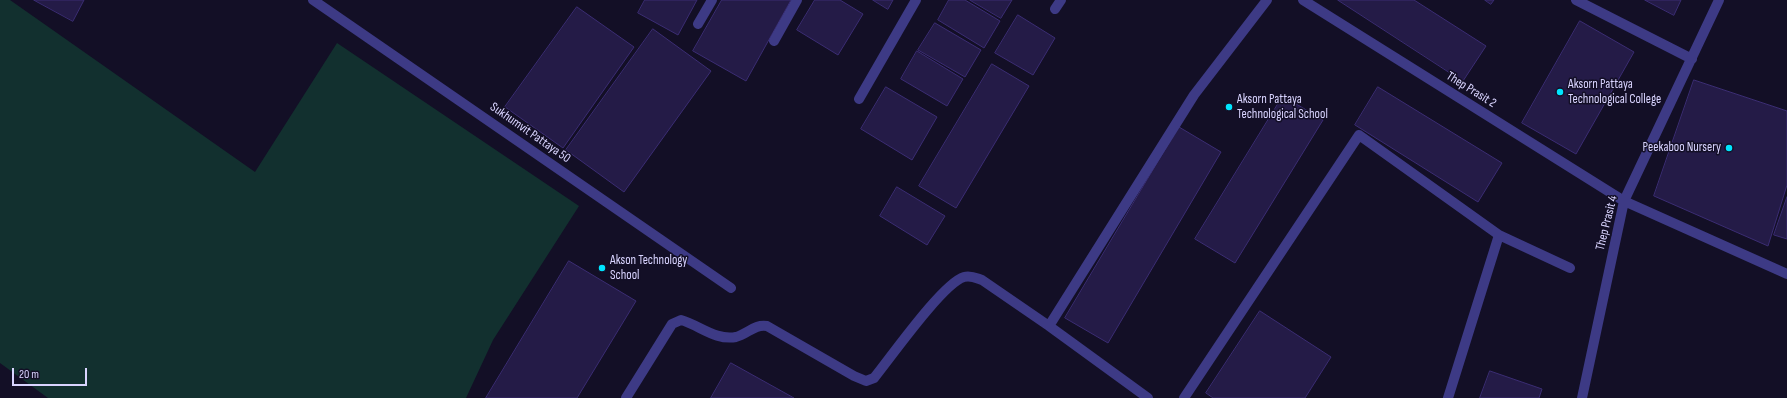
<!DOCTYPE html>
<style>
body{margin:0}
#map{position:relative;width:1787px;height:398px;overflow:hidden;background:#130f26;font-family:"Sofia Sans Condensed",sans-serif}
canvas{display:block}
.scale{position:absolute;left:12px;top:368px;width:75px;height:18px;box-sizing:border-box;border:2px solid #d9d4ff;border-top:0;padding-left:5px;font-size:12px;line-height:14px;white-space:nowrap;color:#d9d4ff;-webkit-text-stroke:3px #130f26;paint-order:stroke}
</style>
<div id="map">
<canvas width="1787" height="398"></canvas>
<div class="scale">20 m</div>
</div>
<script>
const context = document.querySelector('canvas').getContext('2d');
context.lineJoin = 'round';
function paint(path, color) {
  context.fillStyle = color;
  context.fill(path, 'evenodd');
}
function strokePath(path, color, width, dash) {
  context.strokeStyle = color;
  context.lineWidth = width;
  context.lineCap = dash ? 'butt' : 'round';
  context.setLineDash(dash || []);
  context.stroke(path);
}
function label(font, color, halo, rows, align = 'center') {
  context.font = font + ' "Sofia Sans Condensed",sans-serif';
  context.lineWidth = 3;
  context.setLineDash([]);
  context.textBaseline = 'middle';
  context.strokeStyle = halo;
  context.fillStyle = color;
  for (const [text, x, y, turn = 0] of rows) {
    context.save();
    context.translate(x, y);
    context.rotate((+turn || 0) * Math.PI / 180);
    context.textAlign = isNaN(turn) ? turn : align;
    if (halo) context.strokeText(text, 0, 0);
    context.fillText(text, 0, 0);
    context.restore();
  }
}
paint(new Path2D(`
 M0,0H10L255,172L337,43L579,206L493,340L466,398H48L0,363Z`), '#12302f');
const building = new Path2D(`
 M34,0H84L73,21Z
 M645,0H697L678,35L638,13Z
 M722,0H791L746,81L693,51Z
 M815,0H840L863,14L838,55L797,30Z
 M873,0H893L888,9Z
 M949,0H965L1000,21L984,48L938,20Z
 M970,0H1012L1001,18Z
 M1338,0H1414L1486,46L1463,81Z
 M1485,0H1494L1491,4Z
 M1645,0H1681L1674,15Z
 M577,7L634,47L563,148L505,107Z
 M1018,15L1055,38L1033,75L995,53Z
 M1580,21L1634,52L1576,154L1522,123Z
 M935,23L981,50L965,77L918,50Z
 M653,29L711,71L624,192L566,150Z
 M917,51L963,79L947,106L901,79Z
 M992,64L1029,86L956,208L919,186Z
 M1694,80L1787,111V185L1768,246L1654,196Z
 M886,87L937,117L912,160L861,129Z
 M1378,87L1502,163L1478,202L1355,125Z
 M1283,96L1323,120L1235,263L1195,239Z
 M1179,127L1221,152L1108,343L1065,318Z
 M897,187L945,216L927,245L880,216Z
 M1787,197V239L1774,235Z
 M569,261L636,301L577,398H486Z
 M1260,311L1331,357L1305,398H1213L1206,393Z
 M731,363L794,398H711Z
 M1490,371L1542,389L1539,398H1480Z`);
paint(building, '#241b47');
strokePath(building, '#3b2d73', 1);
strokePath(new Path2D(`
 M313,0L731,288
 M1303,0L1624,201L1787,274
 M1576,0L1692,59
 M1055,9L1061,0
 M698,24L712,0
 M774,41L797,0
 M859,99L916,0
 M1499,235L1570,268
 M1049,326L1194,95L1267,0
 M626,398L672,324L681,320C699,325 716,341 736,337C748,334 754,324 767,326L854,376L866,381L874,378C891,357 943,283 964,277C971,275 976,278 982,280L1049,326L1148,398
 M1184,398L1359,135L1499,235L1448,398
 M1582,398L1624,201L1719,0`), '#3d3a85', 10);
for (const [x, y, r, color] of [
 [1560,92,4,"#00e5ff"],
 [1229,107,4,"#00e5ff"],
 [1729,148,4,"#00e5ff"],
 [602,268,4,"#00e5ff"]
]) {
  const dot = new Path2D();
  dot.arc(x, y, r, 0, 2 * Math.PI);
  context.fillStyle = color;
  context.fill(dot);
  strokePath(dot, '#130f26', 1.5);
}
label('13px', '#d9d4ff', '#130f26', [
 ["Aksorn Pattaya",1568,85],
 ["Technological College",1568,100],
 ["Aksorn Pattaya",1237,100],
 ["Technological School",1237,115],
 ["Peekaboo Nursery",1721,148,"right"],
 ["Akson Technology",610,261],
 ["School",610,276]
], 'left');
label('13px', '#d9d4ff', '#130f26', [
 ["Thep Prasit 2",1471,90,32],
 ["Sukhumvit Pattaya 50",530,133,35],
 ["Thep Prasit 4",1607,223,-76]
]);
</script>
